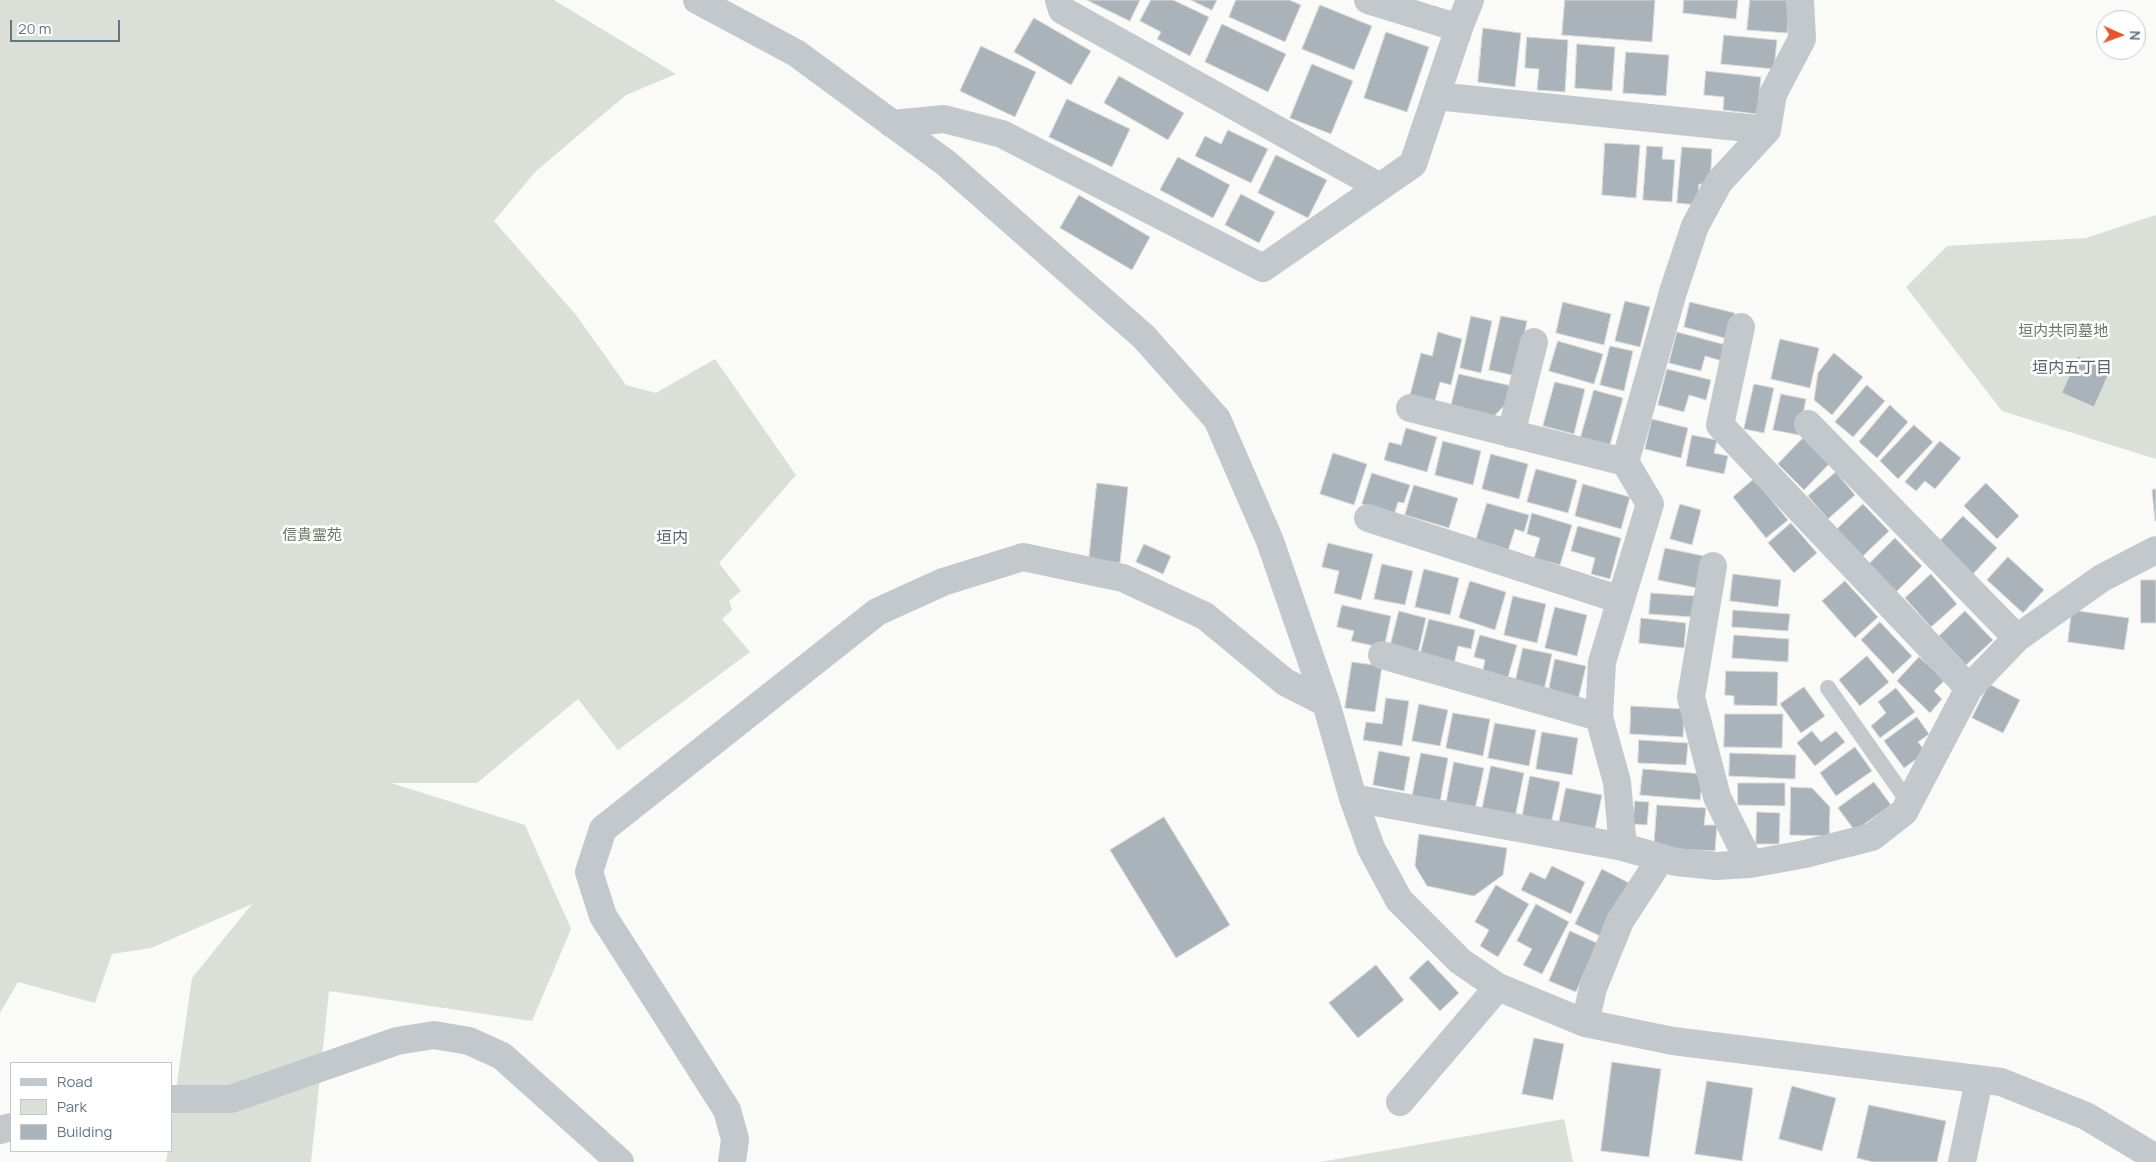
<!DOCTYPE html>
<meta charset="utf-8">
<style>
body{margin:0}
#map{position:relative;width:2156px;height:1162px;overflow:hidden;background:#fafaf8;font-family:Manrope,sans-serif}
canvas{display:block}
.legend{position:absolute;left:10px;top:1062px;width:162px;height:90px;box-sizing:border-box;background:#fff;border:1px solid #c1c8cd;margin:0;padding:6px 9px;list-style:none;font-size:15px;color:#657683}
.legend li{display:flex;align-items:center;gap:10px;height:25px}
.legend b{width:25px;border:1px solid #c1c8cd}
.north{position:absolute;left:2096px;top:10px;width:50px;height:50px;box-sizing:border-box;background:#fff;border:1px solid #c1c8cd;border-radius:50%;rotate:92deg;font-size:14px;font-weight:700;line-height:20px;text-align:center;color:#657683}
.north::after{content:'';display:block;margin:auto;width:18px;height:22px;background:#e4572e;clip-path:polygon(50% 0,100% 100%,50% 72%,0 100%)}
.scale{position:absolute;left:10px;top:20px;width:110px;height:22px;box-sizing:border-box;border:2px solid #657683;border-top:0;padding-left:6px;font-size:15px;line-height:18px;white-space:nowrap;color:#657683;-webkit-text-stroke:4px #fff;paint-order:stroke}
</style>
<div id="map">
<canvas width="2156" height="1162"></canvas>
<ul class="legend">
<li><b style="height:6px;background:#c3c8cc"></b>Road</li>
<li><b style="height:14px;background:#dadfd7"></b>Park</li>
<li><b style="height:14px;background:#aab3b9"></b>Building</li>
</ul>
<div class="north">N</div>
<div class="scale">20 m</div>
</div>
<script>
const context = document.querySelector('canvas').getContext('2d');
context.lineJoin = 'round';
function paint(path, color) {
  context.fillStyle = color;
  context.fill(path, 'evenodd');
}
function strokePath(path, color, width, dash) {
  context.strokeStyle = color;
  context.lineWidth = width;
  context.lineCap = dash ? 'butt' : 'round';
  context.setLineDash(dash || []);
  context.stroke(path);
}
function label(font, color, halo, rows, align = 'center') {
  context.font = font + ' Manrope,"Noto Sans JP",sans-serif';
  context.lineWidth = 5;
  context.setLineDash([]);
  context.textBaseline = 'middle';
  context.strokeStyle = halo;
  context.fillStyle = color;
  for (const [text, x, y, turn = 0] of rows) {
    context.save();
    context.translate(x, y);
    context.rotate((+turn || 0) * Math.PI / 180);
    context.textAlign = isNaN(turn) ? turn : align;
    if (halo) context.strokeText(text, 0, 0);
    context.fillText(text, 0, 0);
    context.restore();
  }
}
paint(new Path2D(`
 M0,0H554L676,74L626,95L536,171L494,221L576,315L626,385L656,393L715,359L796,475L719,563L741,591L729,601L732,610L722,619L750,652L618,750L578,699L477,783H391L525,825L571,929L532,1021L329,991L311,1162H166L168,1151H171V1125L192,978L252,904L151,948L112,954L95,1003L18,982L0,1013Z
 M2156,215V459L2002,411L1906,287L1947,246L2086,238Z
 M1564,1119L1573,1162H1320Z`), '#dadfd7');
const building = new Path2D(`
 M1087,0H1140L1130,21Z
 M1151,0H1173L1209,17L1190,56L1157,39L1161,32L1140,21Z
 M1191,0H1217L1212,10Z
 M1236,0H1289L1301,5L1285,42L1229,17Z
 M1565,0H1655L1652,42L1562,35Z
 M1684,0H1738L1736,19L1683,13Z
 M1750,0H1790L1787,33L1747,30Z
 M1320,5L1372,26L1354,70L1302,49Z
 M1034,18L1091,51L1071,85L1014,52Z
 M1222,24L1286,54L1268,92L1205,62Z
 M1483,28L1521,33L1515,87L1478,82Z
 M1386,32L1429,47L1407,112L1364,98Z
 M1724,35L1777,40L1774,69L1721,64Z
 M1527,37L1568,40L1565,92L1537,90L1539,69L1525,68Z
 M1577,44L1615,47L1612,91L1575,88Z
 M981,46L1036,72L1015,117L960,91Z
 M1626,52L1669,55L1666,96L1623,93Z
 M1312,64L1353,81L1331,134L1290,118Z
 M1706,71L1761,77L1757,114L1723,110L1724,97L1704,95Z
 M1119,76L1184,113L1168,140L1104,103Z
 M1067,99L1130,129L1112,167L1049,137Z
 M1228,130L1268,149L1251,183L1195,156L1205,136L1221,144Z
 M1605,143L1640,145L1636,198L1602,195Z
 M1647,146L1663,147L1662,159L1675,160L1672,202L1643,200Z
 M1682,147L1712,149L1710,185L1699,184L1697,205L1677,203Z
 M1276,155L1327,180L1308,218L1258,193Z
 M1178,157L1230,185L1213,218L1160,190Z
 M1241,194L1275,212L1259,243L1225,225Z
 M1079,195L1150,237L1132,270L1060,228Z
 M1625,301L1650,307L1640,347L1615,341Z
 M1563,302L1611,314L1604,345L1556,333Z
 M1690,302L1735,313L1728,339L1684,327Z
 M1471,316L1492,321L1481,373L1460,368Z
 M1501,316L1527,321L1516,376L1489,370Z
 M1438,332L1462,339L1451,385L1440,382L1435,401L1410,395L1421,353L1432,356Z
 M1677,332L1726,345L1722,361L1705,356L1701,371L1669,363Z
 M1780,339L1819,348L1810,388L1771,379Z
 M1558,341L1603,354L1594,384L1549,371Z
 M1610,346L1633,351L1624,391L1600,385Z
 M1834,353L1863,377L1832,415L1814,400L1818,373Z
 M2078,356L2110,371L2094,407L2062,393Z
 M1667,369L1711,380L1706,400L1689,395L1684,412L1658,405Z
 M1459,374L1512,386L1508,402L1493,417L1451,406Z
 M1555,382L1585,389L1574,434L1543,426Z
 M1754,384L1774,388L1764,433L1744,429Z
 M1867,385L1885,401L1853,437L1835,422Z
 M1594,390L1623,398L1609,448L1580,440Z
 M1781,394L1806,399L1799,435L1773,430Z
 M1890,405L1908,422L1877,458L1859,442Z
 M1652,419L1688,428L1681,458L1645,449Z
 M1914,425L1933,442L1898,479L1880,461Z
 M1406,428L1437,437L1427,472L1384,460L1389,442L1401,445Z
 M1692,435L1717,440L1714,453L1728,456L1724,474L1686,466Z
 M1804,437L1830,463L1804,490L1778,464Z
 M1443,441L1481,451L1473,485L1435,475Z
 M1940,441L1961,458L1935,489L1925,481L1916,491L1905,482Z
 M1333,453L1367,464L1354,505L1320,494Z
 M1491,454L1528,464L1519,499L1482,489Z
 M1536,469L1577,480L1568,513L1527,502Z
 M1836,472L1855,495L1828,519L1808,496Z
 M1372,473L1410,485L1404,503L1398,502L1394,515L1362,504Z
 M1754,479L1788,520L1766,538L1733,497Z
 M1097,483L1128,487L1120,563L1089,559Z
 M1986,483L2019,516L1997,539L1964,506Z
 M1583,484L1630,497L1621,529L1575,516Z
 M1414,485L1458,498L1449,528L1405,515Z
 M2156,489V521H2155L2152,490Z
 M1487,503L1529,515L1524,532L1515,529L1508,551L1476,540Z
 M1680,504L1701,510L1692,545L1670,539Z
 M1863,504L1889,531L1863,556L1837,529Z
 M1532,513L1572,525L1560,565L1534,558L1540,538L1527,534Z
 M1963,516L1997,548L1973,574L1939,542Z
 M1791,523L1817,553L1794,573L1768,543Z
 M1578,526L1621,538L1610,579L1591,574L1595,558L1571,551Z
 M1895,538L1922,566L1896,592L1869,564Z
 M1328,543L1373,554L1361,600L1334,593L1339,571L1322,567Z
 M1144,544L1171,556L1163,574L1136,562Z
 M1665,548L1704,556L1697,588L1658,580Z
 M2008,557L2044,590L2023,613L1987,580Z
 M1382,564L1413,571L1405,605L1374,599Z
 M1424,569L1459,578L1450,615L1415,607Z
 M1733,574L1781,580L1778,607L1730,601Z
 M1931,574L1957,604L1931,627L1905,598Z
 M2141,580H2156V623H2141Z
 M1470,581L1506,592L1495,630L1459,618Z
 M1845,581L1878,617L1855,638L1822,601Z
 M1651,593L1695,596L1693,617L1649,614Z
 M1513,596L1546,604L1537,643L1504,635Z
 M1342,605L1391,616L1384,648L1351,641L1354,631L1337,627Z
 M1555,607L1587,615L1577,656L1545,648Z
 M1733,610L1790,614L1788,631L1732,627Z
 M2072,610L2129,618L2124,650L2068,642Z
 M1399,611L1426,618L1418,653L1390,647Z
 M1965,611L1993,640L1966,665L1939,636Z
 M1641,618L1686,623L1684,648L1639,643Z
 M1429,619L1475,630L1471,649L1458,646L1454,664L1420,656Z
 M1880,622L1912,656L1893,674L1861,640Z
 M1480,635L1517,645L1507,681L1482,675L1485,660L1474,657Z
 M1734,635L1789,639L1788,662L1732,658Z
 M1523,648L1552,654L1544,690L1515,683Z
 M1867,656L1889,682L1860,706L1839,680Z
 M1919,657L1945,680L1934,691L1942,699L1930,713L1897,681Z
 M1555,659L1586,666L1578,700L1548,694Z
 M1352,662L1382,666L1375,712L1345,708Z
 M1726,671L1778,672L1777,706L1734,705V696L1725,695Z
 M1989,684L2020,700L2003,733L1972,718Z
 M1804,687L1825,716L1801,733L1780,704Z
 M1896,688L1915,712L1880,738L1871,726L1886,713L1878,702Z
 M1386,698L1409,701L1402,746L1363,740L1366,722L1382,724Z
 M1419,704L1448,710L1440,746L1412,741Z
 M1631,706L1685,709L1683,737L1630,734Z
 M1453,713L1490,719L1483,756L1446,748Z
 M1725,714H1783L1782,748L1724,747Z
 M1917,717L1929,734L1918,742L1926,752L1904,768L1884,741Z
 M1495,723L1536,730L1529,766L1488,758Z
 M1812,731L1821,742L1836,731L1845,742L1815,766L1797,743Z
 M1542,732L1578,738L1572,775L1536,769Z
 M1639,740L1688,743L1686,765L1638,763Z
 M1855,747L1872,771L1836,796L1820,773Z
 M1379,751L1410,757L1404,791L1373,785Z
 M1421,753L1448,758L1440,802L1412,797Z
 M1730,753L1796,755L1795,779L1729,776Z
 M1454,762L1484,768L1475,809L1446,804Z
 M1491,766L1524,773L1515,817L1482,810Z
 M1643,769L1703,774L1700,800L1640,795Z
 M1530,776L1560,782L1551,824L1522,818Z
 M1874,782L1891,805L1855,831L1838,808Z
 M1738,783H1785V806L1738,805Z
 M1791,787L1812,788L1830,807L1829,836L1790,835Z
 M1566,788L1602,795L1595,829L1559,822Z
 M1635,801L1649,802L1647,825L1633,824Z
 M1657,805L1706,808L1704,825H1717L1715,851L1654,848Z
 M1757,812L1780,813L1779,844H1756Z
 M1164,817L1230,925L1176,958L1110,850Z
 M1419,834L1507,848L1503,875L1474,896L1427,886L1415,866Z
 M1552,866L1585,882L1571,914L1521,890L1530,872L1545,879Z
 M1602,869L1629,883L1602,937L1575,924Z
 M1496,885L1529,904L1498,957L1480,946L1489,930L1475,922Z
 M1536,904L1569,922L1542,974L1523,965L1532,949L1517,941Z
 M1570,931L1597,943L1576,992L1549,981Z
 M1428,960L1459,993L1440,1011L1409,978Z
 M1376,965L1404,1000L1358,1038L1329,1003Z
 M1534,1038L1564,1044L1553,1100L1522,1094Z
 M1612,1062L1661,1069L1649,1157L1601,1151Z
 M1707,1081L1753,1088L1742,1161L1695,1154Z
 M1792,1086L1836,1098L1822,1151L1779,1139Z
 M1869,1105L1946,1121L1937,1162H1873L1857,1158Z`);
paint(building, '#aab3b9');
strokePath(building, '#dcdcda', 1);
strokePath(new Path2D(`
 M1828,688L1909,803`), '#c3c8cc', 16);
strokePath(new Path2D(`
 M697,0L796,53L946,163L1144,337L1217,419L1270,541L1326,703L1353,798L1371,848L1399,900L1460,961L1498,987L1585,1023L1673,1041L2001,1082L2086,1116L2156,1158
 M1059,0L1062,10L1380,187
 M1459,28L1470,0
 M1436,96L1767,130
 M892,124L944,119L1002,134L1263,268L1413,164L1459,28L1368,0
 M1741,327L1720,425L1969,688
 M1410,408L1625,462
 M1808,424L2017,638
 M1511,434L1534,342
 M1368,518L1621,600
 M1713,566L1691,697L1717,797L1750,864
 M1382,655L1599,717
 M1353,798L1623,847L1676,862L1716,866L1750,864L1805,854L1872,837L1904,812L1969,688L2017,638L2102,578L2156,550
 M1623,847L1617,782L1599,717L1602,662L1650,504L1625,462L1673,292L1695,226L1719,182L1767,130L1773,94L1802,39L1800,0
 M1585,1023L1593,988L1620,921L1661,858
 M171,1099H231L397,1041L434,1035L469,1041L502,1056L620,1162
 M1400,1102L1498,987
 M0,1130L11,1127
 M732,1162L735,1139L727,1110L603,916L589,872L603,829L877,612L943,582L1023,557L1123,578L1205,616L1285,682L1326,703
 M1962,1162L1979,1080`), '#c3c8cc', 28);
label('15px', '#687a64', '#fff', [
 ["垣内共同墓地",2063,332],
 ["信貴霊苑",312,536]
]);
label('16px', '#57646e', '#fff', [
 ["垣内五丁目",2072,369],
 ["垣内",672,539]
]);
</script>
